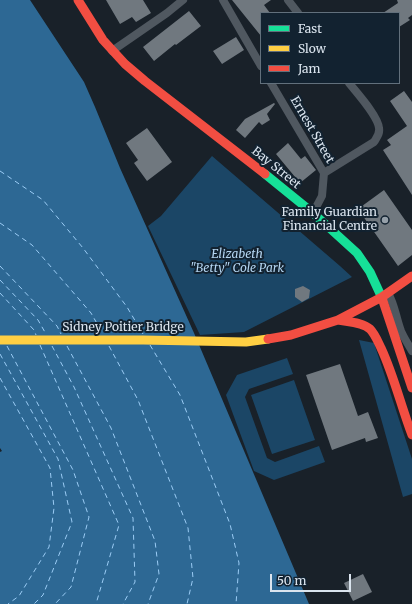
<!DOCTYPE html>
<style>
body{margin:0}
#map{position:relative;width:412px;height:604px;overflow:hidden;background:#192129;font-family:Merriweather,serif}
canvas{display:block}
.legend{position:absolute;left:260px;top:12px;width:140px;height:72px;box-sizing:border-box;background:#122230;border:1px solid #62707c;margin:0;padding:5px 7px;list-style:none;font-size:12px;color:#dae4ee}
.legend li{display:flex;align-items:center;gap:8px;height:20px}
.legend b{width:20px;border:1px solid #62707c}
.scale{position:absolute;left:270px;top:574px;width:81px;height:18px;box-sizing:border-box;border:2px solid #dae4ee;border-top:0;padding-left:5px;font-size:12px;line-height:14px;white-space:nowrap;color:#dae4ee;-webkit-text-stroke:3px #122230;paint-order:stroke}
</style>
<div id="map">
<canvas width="412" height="604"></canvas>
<ul class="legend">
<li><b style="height:5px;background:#16e098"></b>Fast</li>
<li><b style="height:5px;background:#ffcf43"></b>Slow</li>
<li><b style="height:5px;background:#f24e42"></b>Jam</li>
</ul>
<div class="scale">50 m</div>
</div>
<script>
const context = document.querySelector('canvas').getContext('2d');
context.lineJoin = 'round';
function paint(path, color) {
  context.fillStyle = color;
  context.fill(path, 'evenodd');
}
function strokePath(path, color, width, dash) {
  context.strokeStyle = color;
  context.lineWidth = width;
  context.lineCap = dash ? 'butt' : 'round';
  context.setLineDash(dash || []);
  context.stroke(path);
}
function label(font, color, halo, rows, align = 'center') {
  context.font = font + ' Merriweather,serif';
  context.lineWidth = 4;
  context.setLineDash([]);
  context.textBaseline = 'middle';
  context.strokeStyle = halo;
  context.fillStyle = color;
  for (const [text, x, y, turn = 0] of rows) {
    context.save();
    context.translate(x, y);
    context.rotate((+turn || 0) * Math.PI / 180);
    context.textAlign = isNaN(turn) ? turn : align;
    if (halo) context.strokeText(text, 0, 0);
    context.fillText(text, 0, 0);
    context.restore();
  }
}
paint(new Path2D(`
 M212,156L340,266L352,277L244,332L200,335L148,226L161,216Z
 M359,340L374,343L412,459V494L403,497Z
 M287,358L293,374L249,389L245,397L267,458L275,462L319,446L325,462L274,480L254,471L226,395L237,375Z
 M294,380L315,440L272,454L251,395Z`), '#1b4666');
paint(new Path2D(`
 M0,0H30L84,82L95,107L120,168L194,333L309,604H0V452L2,451L0,448Z`), '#2d6894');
strokePath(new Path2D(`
 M0,171L43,200L83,248L127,307L143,334
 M0,223L32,245L91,313L103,334
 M0,266L57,326L61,334
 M0,280L38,320L46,334
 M0,293L34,330L36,335
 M40,345L119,525L96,604
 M150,345L180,395L230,524L239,563L236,604
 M7,346L73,470L89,517L71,587L55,604
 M52,346L74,387L133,518L135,582L123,604
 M67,346L111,428L155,541L159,574L148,604
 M109,346L138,400L188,528L193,578L187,604
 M0,354L58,459L72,522L43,595L34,604
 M0,378L50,468L54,508L49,547L19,596L8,604`), '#9bccf5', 1, [5, 4]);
paint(new Path2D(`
 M106,0H143L151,13L136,22L132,17L120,24Z
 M232,0H271L264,5L270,13H261V36Z
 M397,0H412V15L408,18L410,20L399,27V13H383L398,3Z
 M189,11L201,26L176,45L175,44L154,61L143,47Z
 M236,37L244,50L222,64L213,51Z
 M404,91L412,102V195L383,150L391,145L387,140L407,126L390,101Z
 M274,103L275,104L267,114L270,120L262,125L259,122L245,138L236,130L245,119Z
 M147,128L172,162L147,181L134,163L138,160L126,143Z
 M288,143L301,159L305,156L316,170L300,183L276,154Z
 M384,190L412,230V255L398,266L358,209Z
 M303,286L310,290L309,298L302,302L295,297V289Z
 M340,364L358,416L368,412L378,438L366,442L365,438L332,450L306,375Z
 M363,574L372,592L353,601L344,583Z`), '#70787f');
strokePath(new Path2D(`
 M223,0L261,66
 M288,0L298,13
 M112,51L167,13L183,0
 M271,83L324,173L322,196L313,213
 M324,173L374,142C377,137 380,134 379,128C378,116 357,93 349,83
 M388,293C395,305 396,318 401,331C404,338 408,344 412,351`), '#505860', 8);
strokePath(new Path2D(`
 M265,174L313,213L357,253L370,272L382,298`), '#16e098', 9);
strokePath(new Path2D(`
 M0,340H143L246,342L268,339`), '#ffcf43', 9);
strokePath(new Path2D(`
 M78,0L103,40L125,64L145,81L265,174
 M382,298L412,388
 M338,320C348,322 362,322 370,329C375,334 378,342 381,348C394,376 401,406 412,435
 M268,339L291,335L338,320L382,297L412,276`), '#f24e42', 9);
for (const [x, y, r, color] of [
 [385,220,4,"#96a0a9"]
]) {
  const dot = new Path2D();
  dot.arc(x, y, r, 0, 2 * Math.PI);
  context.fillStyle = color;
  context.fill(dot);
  strokePath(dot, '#122230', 1.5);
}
label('12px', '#dae4ee', '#122230', [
 ["Ernest Street",312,130,60],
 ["Bay Street",276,168,39],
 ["Sidney Poitier Bridge",123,328]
]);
label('12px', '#dae4ee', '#122230', [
 ["Family Guardian",377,213],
 ["Financial Centre",377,227]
], 'right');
label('italic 12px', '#b4d5f1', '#122230', [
 ["Elizabeth",237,255],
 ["\"Betty\" Cole Park",237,269]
]);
</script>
